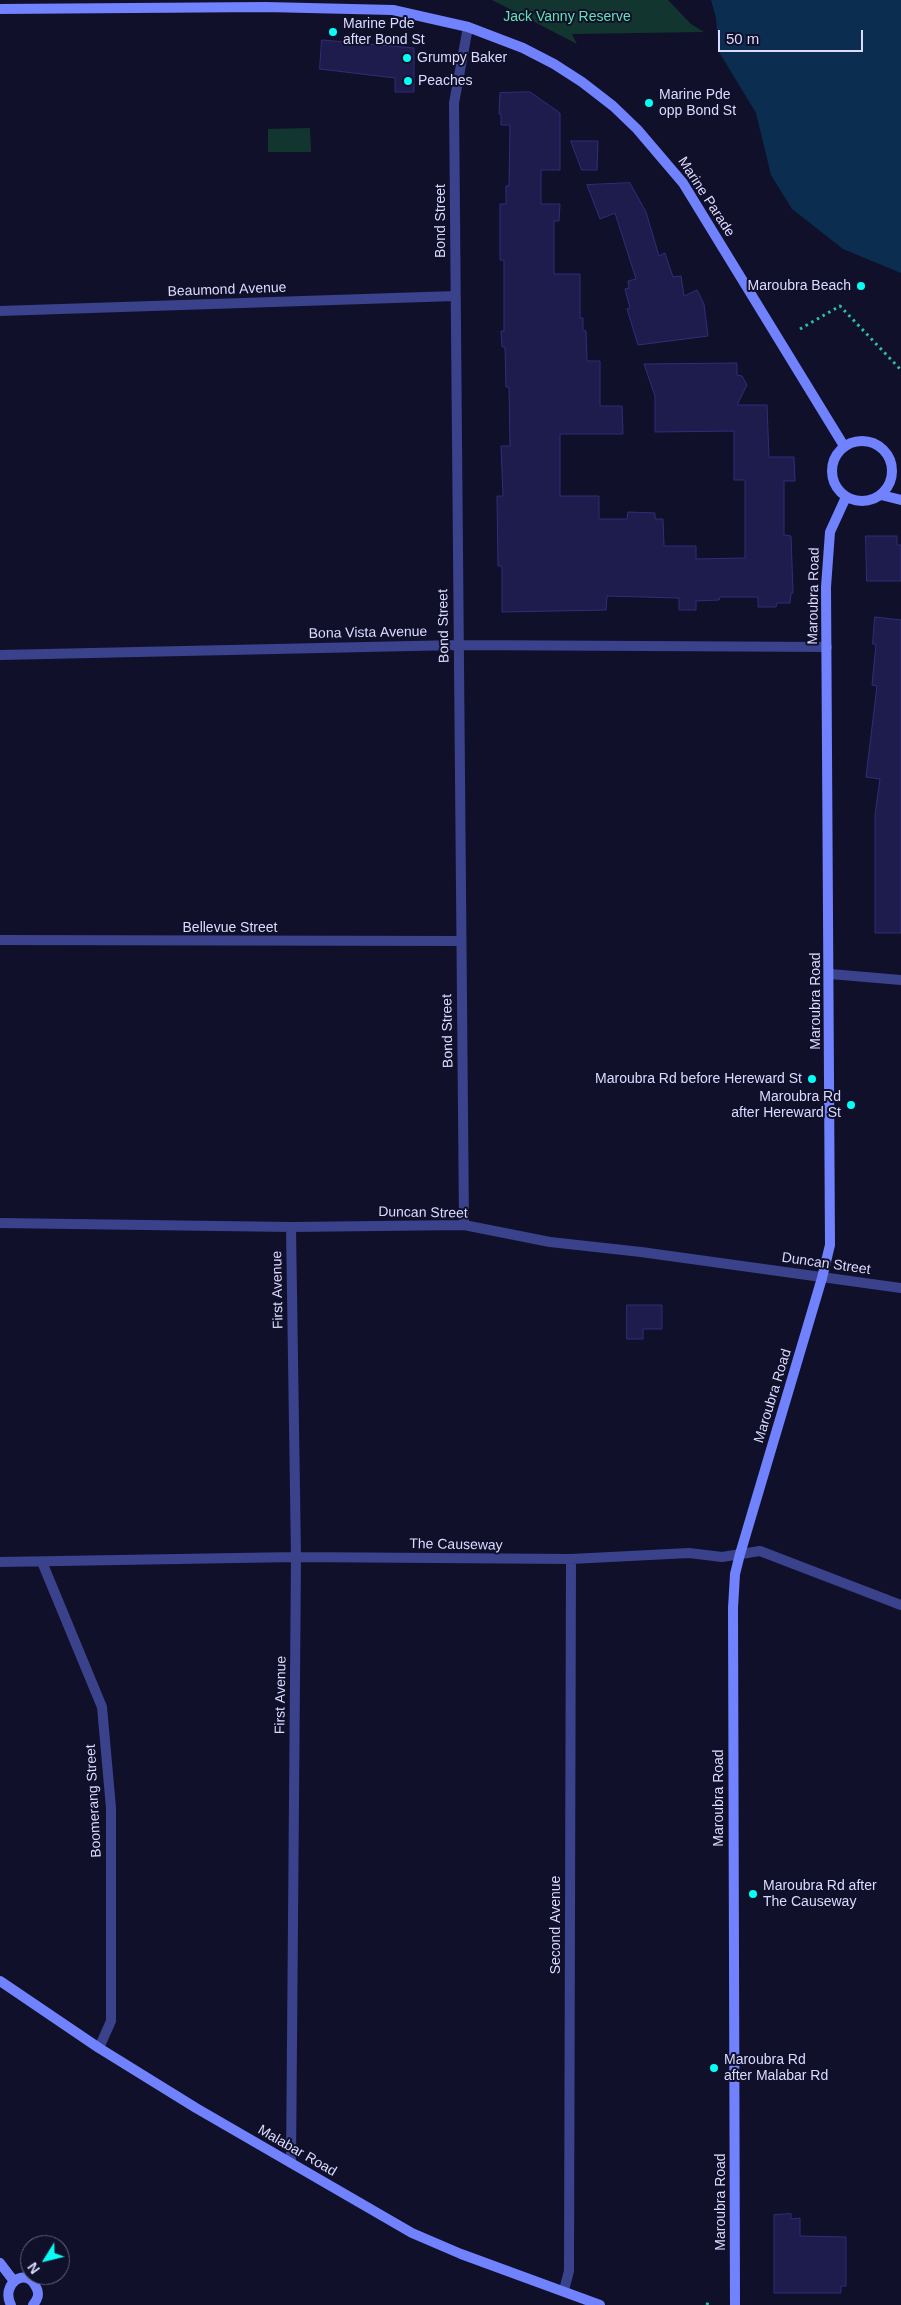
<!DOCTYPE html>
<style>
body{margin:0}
#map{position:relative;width:901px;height:2305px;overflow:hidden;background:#11102b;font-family:Helvetica,sans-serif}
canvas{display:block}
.north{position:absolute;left:20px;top:2235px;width:50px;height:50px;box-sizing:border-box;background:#11102b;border:1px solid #616180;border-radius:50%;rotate:234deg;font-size:14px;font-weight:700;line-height:20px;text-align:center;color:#dadbff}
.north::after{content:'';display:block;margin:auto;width:18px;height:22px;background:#06fff5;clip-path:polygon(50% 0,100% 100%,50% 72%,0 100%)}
.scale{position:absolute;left:718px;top:30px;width:145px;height:22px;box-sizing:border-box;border:2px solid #dadbff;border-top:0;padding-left:6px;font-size:15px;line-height:18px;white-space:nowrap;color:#dadbff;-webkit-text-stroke:4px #11102b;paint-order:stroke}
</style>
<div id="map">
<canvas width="901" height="2305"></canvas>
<div class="north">N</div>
<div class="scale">50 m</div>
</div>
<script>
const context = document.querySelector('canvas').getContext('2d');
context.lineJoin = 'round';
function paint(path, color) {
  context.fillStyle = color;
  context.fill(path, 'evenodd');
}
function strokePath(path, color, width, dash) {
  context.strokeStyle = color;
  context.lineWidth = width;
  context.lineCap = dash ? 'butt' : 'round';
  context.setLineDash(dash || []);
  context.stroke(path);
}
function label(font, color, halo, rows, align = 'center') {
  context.font = font + ' Helvetica,sans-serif';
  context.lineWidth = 4;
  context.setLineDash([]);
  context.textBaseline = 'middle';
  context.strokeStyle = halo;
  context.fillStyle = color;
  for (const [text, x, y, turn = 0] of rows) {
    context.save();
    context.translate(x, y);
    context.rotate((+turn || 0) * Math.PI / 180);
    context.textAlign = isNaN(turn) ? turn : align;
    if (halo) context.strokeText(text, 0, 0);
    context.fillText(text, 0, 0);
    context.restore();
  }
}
paint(new Path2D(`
 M492,0H668L691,24L704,32L572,34L577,44Z
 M310,128L311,152H268V129Z`), '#13352f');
paint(new Path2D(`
 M711,0H901V273L843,249L792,209L771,175L756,113L719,52L716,18Z`), '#0b2d4f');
const building = new Path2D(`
 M322,40L414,48V92H395V78L320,69Z
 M530,92L560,113V170H541V204H560L559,221H554V274H580V318H583V330L586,331L587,361H600V406H622L623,434H560V496H599V519H627L628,512L655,513V519H663L664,546H696V559L745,558V480H734V431L655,432V396L644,364L737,363V375L742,376L747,385L737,405H767L769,457H794L795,481H784V535L791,536L793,593H791L790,603H777L776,607H758V597H720L719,600L696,601V610H679V598L607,596L606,610L502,612V566H498L497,496H503L501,446H510L509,387H506L505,347H502L501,331H504V260H500V204H506V186H509L510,125H501V114H499L500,93Z
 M571,141H598L597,170H582Z
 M630,183L646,212L659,256L665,253L673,277L681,276L684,296L697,290L704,304L708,336L638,345L627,309L630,308L625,289L629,288L628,281L636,279L615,213L600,219L587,185Z
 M866,536H897V545H901V581H867Z
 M875,617L901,620V933H875V815L880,779L866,777L877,686L872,685L876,644H873Z
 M627,1305H662V1329H643V1339H627Z
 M791,2214V2219L800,2218V2236L846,2237V2286H841V2293H774V2215Z`);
paint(building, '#1e1b4d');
strokePath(building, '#312d79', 1);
strokePath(new Path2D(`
 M800,329L840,306L901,370
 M707,2305L708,2302`), '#2cc1a3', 3, [2.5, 4]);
strokePath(new Path2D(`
 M0,311L455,296
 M0,655L458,645L827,647
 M0,940L461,941
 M830,974L901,980
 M0,1223L291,1227L464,1225L550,1242L641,1252L901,1288
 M464,1225L454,103L468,27
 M0,1562L296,1557L571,1559L689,1553L722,1557L760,1551L901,1605
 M42,1562L102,1707L111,1808V2021L99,2048
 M291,2163L296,1557L291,1227
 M564,2290L569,2271V2260L571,1559`), '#3a428b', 10);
strokePath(new Path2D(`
 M0,9L266,7L393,10L468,27L523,48L554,64L582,82L613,106L637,129L683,183L844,446
 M832 471a30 30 0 1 1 60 0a30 30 0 1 1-60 0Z
 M881,495L901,500
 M0,1981L99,2048L196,2108L412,2233L461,2254L600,2305
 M0,2263L13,2280
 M11,2305C0,2284 26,2266 36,2287C40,2294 38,2299 33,2305
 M735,2305L733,1608L735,1574L740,1554L822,1278L830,1245L826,587L830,532L846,497`), '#7182ff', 10);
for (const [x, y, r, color] of [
 [333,32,5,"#06fff5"],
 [407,58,5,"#06fff5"],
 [408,81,5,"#06fff5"],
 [649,103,5,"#06fff5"],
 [861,286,5,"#06fff5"],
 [812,1079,5,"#06fff5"],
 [851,1105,5,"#06fff5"],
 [753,1894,5,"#06fff5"],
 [714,2068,5,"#06fff5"]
]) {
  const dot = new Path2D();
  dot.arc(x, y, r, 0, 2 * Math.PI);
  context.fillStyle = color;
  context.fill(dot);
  strokePath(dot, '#11102b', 2);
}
label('14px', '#60e5b1', '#11102b', [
 ["Jack Vanny Reserve",567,17]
]);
label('14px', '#dadbff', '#11102b', [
 ["Marine Pde",343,24],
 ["after Bond St",343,40],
 ["Grumpy Baker",417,58],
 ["Peaches",418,81],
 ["Marine Pde",659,95],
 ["opp Bond St",659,111],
 ["Maroubra Beach",851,286,"right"],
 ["Maroubra Rd before Hereward St",802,1079,"right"],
 ["Maroubra Rd",841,1097,"right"],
 ["after Hereward St",841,1113,"right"],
 ["Maroubra Rd after",763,1886],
 ["The Causeway",763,1902],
 ["Maroubra Rd",724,2060],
 ["after Malabar Rd",724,2076]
], 'left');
label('14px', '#dadbff', '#11102b', [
 ["Marine Parade",706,197,57],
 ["Bond Street",441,221,-90],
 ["Beaumond Avenue",227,290,-2],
 ["Maroubra Road",814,596,-89],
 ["Bond Street",444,626,-91],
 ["Bona Vista Avenue",368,633,-1],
 ["Bellevue Street",230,928],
 ["Maroubra Road",816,1001,-90],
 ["Bond Street",448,1031,-91],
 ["Duncan Street",423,1213,1],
 ["Duncan Street",826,1264,8],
 ["First Avenue",278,1290,-91],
 ["Maroubra Road",773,1396,-73],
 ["The Causeway",456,1545,1],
 ["First Avenue",281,1695,-89],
 ["Maroubra Road",719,1798,-90],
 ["Boomerang Street",94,1801,-93],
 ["Second Avenue",556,1925,-90],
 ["Malabar Road",297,2151,30],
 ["Maroubra Road",721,2202,-90]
]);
</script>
